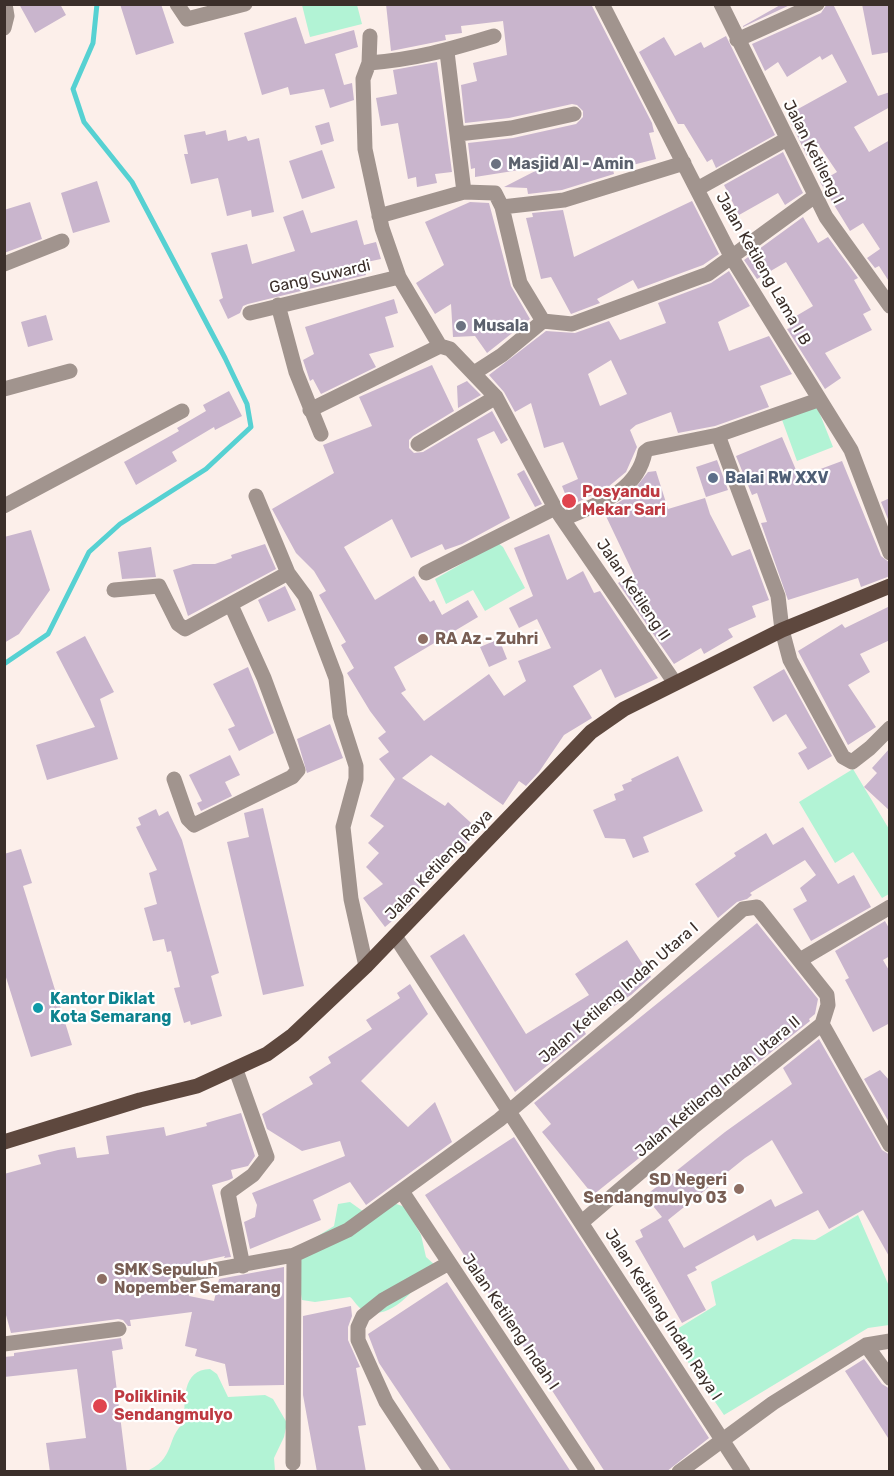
<!DOCTYPE html>
<style>
body{margin:0}
#map{position:relative;width:894px;height:1476px;overflow:hidden;background:#fcefea;font-family:Rubik,sans-serif}
canvas{display:block}
.frame{position:absolute;inset:0;border:6px solid #3b2f2a;pointer-events:none}
</style>
<div id="map">
<canvas width="894" height="1476"></canvas>
<div class="frame"></div>
</div>
<script>
const context = document.querySelector('canvas').getContext('2d');
context.lineJoin = 'round';
function paint(path, color) {
  context.fillStyle = color;
  context.fill(path, 'evenodd');
}
function strokePath(path, color, width, dash) {
  context.strokeStyle = color;
  context.lineWidth = width;
  context.lineCap = dash ? 'butt' : 'round';
  context.setLineDash(dash || []);
  context.stroke(path);
}
function label(font, color, halo, rows, align = 'center') {
  context.font = font + ' Rubik,sans-serif';
  context.lineWidth = 4.5;
  context.setLineDash([]);
  context.textBaseline = 'middle';
  context.strokeStyle = halo;
  context.fillStyle = color;
  for (const [text, x, y, turn = 0] of rows) {
    context.save();
    context.translate(x, y);
    context.rotate((+turn || 0) * Math.PI / 180);
    context.textAlign = isNaN(turn) ? turn : align;
    if (halo) context.strokeText(text, 0, 0);
    context.fillText(text, 0, 0);
    context.restore();
  }
}
paint(new Path2D(`
 M302,5H357L362,24L310,37Z
 M816,404L833,447L797,461L781,417Z
 M498,543L503,547L525,588L485,611L473,590L446,604L435,579Z
 M853,769L889,829V894L882,898L853,852L835,863L799,802Z
 M388,1201L405,1207L421,1235L426,1257L436,1266C417,1283 393,1324 363,1310C358,1308 354,1300 350,1297L315,1302L302,1300L297,1271L308,1242L334,1226L338,1204L350,1202L364,1212Z
 M858,1215L889,1286V1325L868,1328L724,1415L669,1334L716,1305L711,1282L793,1239L815,1240Z
 M210,1369L217,1374L228,1397L265,1395L273,1399L287,1423L284,1437L274,1458L275,1471L144,1472C177,1460 165,1437 185,1422C184,1402 182,1369 210,1369Z`), '#b2f3d5');
strokePath(new Path2D(`
 M4,664L48,634L89,552L120,524L206,469L251,427L247,404L225,358L132,182L84,122L73,89L93,43L97,4`), '#56d1d2', 5);
paint(new Path2D(`
 M19,4H60L66,15L35,33Z
 M120,4H161L174,43L136,55Z
 M386,4H591L652,123L654,132L649,133L656,159L613,170L614,174L562,190L528,194L527,188L504,187L545,166L475,177V168L471,169L468,143L513,138L576,124L583,117V111L577,105L572,104L509,118L465,123L461,85L477,81L473,63L507,55L503,21L461,26L462,33L445,35L446,40L391,51Z
 M782,4H792L743,27V26Z
 M827,4H833L878,96L890,92V107L854,127L869,152L890,140V283L879,266L875,268L867,258L880,249L863,223L850,231L820,182L837,172L820,147L807,156L787,115L847,82L832,54L822,60L820,56L787,77L778,62L765,71L752,44L821,13Z
 M862,4H890V52L872,55Z
 M296,17L305,44L354,30L358,47L335,54L344,85L352,83L354,100L330,108L324,89L290,95L288,87L262,95L244,33Z
 M726,36L775,135L716,168L712,159L707,162L684,124H678L639,52L664,37L675,56L701,42L704,48Z
 M437,62L452,172L435,174L437,183L417,187L416,177L408,179L398,123L381,126L376,98L397,94L393,70Z
 M329,122L334,141L321,145L315,126Z
 M226,130L228,141L246,136L248,141L259,138L274,212L252,217L251,210L227,216L218,178L191,184L184,154H188L184,135L205,131L206,135Z
 M322,150L335,188L302,199L289,161Z
 M783,152L803,193L785,205L778,193L739,215L724,185Z
 M97,181L110,222L73,233L61,193Z
 M692,201L719,254L703,265L638,289L633,280L597,299L600,303L571,314L551,277L541,279L526,218L533,217L532,213L563,210L574,257Z
 M30,202L42,239L4,253V210Z
 M470,202L489,203L511,286L530,319L487,353L475,336L453,337L451,304L435,314L416,283L444,265L425,222Z
 M303,210L311,233L357,220L364,245L376,242L381,259L362,263L366,275L248,304L243,306L240,313L228,319L219,300L223,298L211,253L247,244L252,264L295,251L283,217Z
 M803,217L818,243L828,237L858,278L854,280L871,310L863,314L872,330L825,353L841,378L825,389L787,329L790,328L786,322L813,306L786,262L757,279L744,260Z
 M729,271L750,306L718,322L729,351L769,336L792,374L760,386L769,407L715,426L678,433L671,412L636,425L630,430L637,447L626,472L608,487L570,506L562,486L578,479L563,442L544,448L531,403L515,412L504,392L489,375L546,331L575,333L609,321L620,340L666,323L658,303L711,283ZM611,360L627,394L600,406L588,374Z
 M394,299L398,313L385,317L394,347L369,354L376,367L321,394L313,379L310,381L303,360L314,354L305,327Z
 M46,315L53,340L28,347L21,322Z
 M432,365L454,411L413,436L409,440V448L414,453L423,452L492,411L508,440L501,444L494,431L477,439L510,518L462,544L445,550L442,544L411,558L392,519L344,547L375,600L414,576L430,602L434,600L442,615L468,600L478,617L394,667L406,690L401,693L424,721L489,674L504,696L526,681L518,661L551,648L537,619L519,628L509,608L533,596L514,548L549,534L567,580L583,571L594,593L600,591L658,678L615,698L601,669L573,686L592,718L564,735L539,772L526,786L519,781L503,805L431,755L402,778L445,806L448,802L480,831L431,876L409,899L413,903L385,927L363,898L383,884L366,867L379,853L368,843L384,826L370,816L395,779L379,759L389,752L378,738L386,732L370,711L347,673L354,668L341,645L346,642L319,595L326,591L314,571L296,553L272,509L334,473L323,445L372,426L359,397Z
 M467,381L481,395L458,408L457,386Z
 M229,391L242,416L215,430L214,427L172,452L177,461L136,485L124,462L179,431L177,428L206,411L203,405Z
 M782,437L799,477L842,461L881,556L890,563V576L861,587L858,578L788,600L761,523L767,522L757,493L752,495L736,456Z
 M717,460L728,490L706,497L696,467Z
 M524,470L542,504L535,507L517,474Z
 M656,471L668,509L705,498L710,514L732,556L750,549L769,600L752,606L756,617L728,629L733,637L704,654L701,648L674,664L618,583L634,575L604,512L630,495L648,472Z
 M890,498V524L881,502Z
 M31,530L50,590L19,634L4,643V537Z
 M265,544L276,569L188,616L173,570L193,564H215L232,558L231,555Z
 M151,547L156,577L122,579L118,552Z
 M285,586L296,610L268,622L258,600Z
 M890,606V640L860,654L870,672L848,685L876,727L848,745L798,651L842,624L845,628Z
 M85,636L114,692L100,699L118,759L47,780L36,745L95,727L56,652Z
 M499,639L507,659L489,667L480,647Z
 M248,667L274,733L239,751L228,729L235,726L213,684Z
 M784,669L832,756L808,770L798,753L807,748L786,714L773,722L753,687Z
 M330,724L343,758L307,773L297,739Z
 M890,748V811L864,787L877,773L872,768Z
 M230,755L240,775L225,782L232,796L201,811L197,803L202,801L189,775Z
 M678,756L703,811L643,837L649,852L633,858L625,839L605,838L593,810L616,800L614,794L624,790L622,785L632,781L631,779Z
 M263,808L304,986L263,995L227,842L249,837L244,813Z
 M156,809L159,816L168,811L182,840L219,973L211,976L222,1016L191,1025L190,1021L184,1023L174,988L180,987L171,951L167,952L164,939L153,941L144,908L157,904L149,873L157,870L136,827L141,825L138,818Z
 M803,827L838,884L854,875L871,907L811,941L793,909L807,901L800,888L816,875L805,860L750,893L752,895L747,899L737,902L718,918L695,884L736,856L734,853L766,833L773,845Z
 M21,849L32,883L23,886L72,1045L31,1057L4,971V854Z
 M885,921L890,930V956L883,960L890,972V1023L873,1032L845,980L849,978L835,951Z
 M757,923L818,999L815,1014L809,1019L810,1021L593,1195L542,1132L551,1124L534,1103Z
 M464,934L526,1034L589,995L575,974L627,940L651,977L631,995L582,1027L586,1034L515,1092L430,956Z
 M410,984L428,1014L361,1081L408,1127L435,1102L452,1142L366,1205L350,1182L313,1200L321,1220L250,1249L244,1222L255,1217L257,1205L252,1193L345,1156L340,1141L302,1151L267,1129L262,1114L313,1084L309,1077L331,1063L328,1057L372,1029L366,1020L400,998L397,993Z
 M819,1039L882,1150L890,1155V1258L863,1210L829,1229L818,1210L757,1241L754,1235L695,1267L697,1270L687,1275L706,1310L682,1323L635,1241L643,1237L640,1230L662,1217L645,1196L725,1132L792,1084L783,1068ZM772,1140L803,1193L775,1207L771,1199L684,1248L668,1220L745,1158Z
 M880,1070L890,1081V1124L864,1079Z
 M241,1113L255,1156L248,1166L231,1170L233,1178L229,1180L212,1185L231,1257L224,1258L225,1256L184,1265L179,1268L176,1276L179,1282L187,1285L189,1296L214,1301L219,1279L284,1267V1385L229,1386L225,1364L195,1356L197,1349L185,1346L192,1312L130,1320L131,1326H128L123,1320L118,1319L11,1333L4,1308V1174L41,1164L38,1155L58,1150L75,1147L77,1158L109,1154L106,1136L164,1127L166,1136L207,1126L206,1123Z
 M514,1137L709,1438L666,1472H605L425,1195Z
 M447,1282L515,1386L571,1472H452L379,1363L368,1334Z
 M351,1306L352,1316L348,1327V1340L360,1367L356,1368L366,1425L358,1426L366,1472H317L303,1395V1316Z
 M121,1338L123,1349L112,1351L127,1472H50L46,1443L86,1438L77,1369L4,1377V1357L14,1356V1353Z
 M864,1359L882,1384L890,1389V1441L845,1371Z`), '#c9b5cd');
strokePath(new Path2D(`
 M177,4L187,19L245,4
 M602,4L732,258L851,450L890,553
 M721,4L826,217L890,306
 M4,28L7,16L5,4
 M370,36L369,63L363,79L365,149L382,228L399,277L440,346L450,349L496,397L555,508L675,683
 M737,40L817,4
 M447,52L464,192
 M369,63C417,59 448,50 494,36
 M458,134L511,128L574,114
 M697,189L787,139
 M502,207L564,200L684,163
 M379,216L464,192L495,193L502,207L520,283L543,321
 M4,264L62,241
 M278,305L296,372L321,434
 M250,313L399,277
 M474,373L502,355L543,321L572,324L708,274L815,196
 M4,389L70,371
 M310,410L440,346
 M718,435L778,596L782,630L790,660L843,757L852,762L870,748L890,728
 M418,444L496,397
 M256,496L288,573
 M4,506L182,411
 M563,519C597,504 637,493 645,452L649,449L718,435L818,400
 M426,573L555,508
 M114,590L159,586L178,624L185,629L288,573L305,596L336,678L340,716L356,766V779L343,827L351,899L366,966
 M174,779L188,819L194,825L292,777L298,770L264,678L231,605
 M395,936L743,1472
 M800,960L890,907
 M822,1024L890,1145
 M236,1070L267,1157L253,1175L228,1193L243,1266
 M403,1193L588,1472
 M186,1275L294,1255L348,1230L499,1120L629,1010L743,909L757,907L827,995L828,1005L822,1024L692,1128L582,1222
 M4,1344L119,1329
 M866,1345L890,1378
 M293,1463L294,1255
 M432,1472L386,1402L358,1340V1327L363,1316L383,1300L449,1263
 M679,1472L773,1403L866,1345L890,1341`), '#a1948e', 15);
strokePath(new Path2D(`
 M4,1142L140,1100L197,1086L267,1054L293,1035L366,966L591,732L624,709L782,630L890,586`), '#5e483e', 15);
for (const [x, y, r, color] of [
 [496,164,6,"#6b7280"],
 [461,326,6,"#6b7280"],
 [713,478,6,"#5c6f8a"],
 [569,501,8,"#e0444e"],
 [423,639,6,"#8d6e63"],
 [38,1008,6,"#0f9aa8"],
 [739,1189,6,"#8d6e63"],
 [102,1279,6,"#8d6e63"],
 [100,1406,8,"#e0444e"]
]) {
  const dot = new Path2D();
  dot.arc(x, y, r, 0, 2 * Math.PI);
  context.fillStyle = color;
  context.fill(dot);
  strokePath(dot, '#fff', 2);
}
label('16px', '#3b2f2a', '#fff', [
 ["Jalan Ketileng I",813,152,63],
 ["Jalan Ketileng Lama I B",763,269,60],
 ["Gang Suwardi",320,277,-13],
 ["Jalan Ketileng II",633,590,56],
 ["Jalan Ketileng Raya",439,865,-46],
 ["Jalan Ketileng Indah Utara I",619,993,-41],
 ["Jalan Ketileng Indah Utara II",718,1087,-40],
 ["Jalan Ketileng Indah Raya I",663,1315,57],
 ["Jalan Ketileng Indah I",510,1322,56]
]);
label('bold 16px', '#5b616d', '#fff', [
 ["Masjid Al - Amin",508,164],
 ["Musala",473,326]
], 'left');
label('bold 16px', '#4e5e75', '#fff', [
 ["Balai RW XXV",725,478]
], 'left');
label('bold 16px', '#be3a42', '#fff', [
 ["Posyandu",582,492],
 ["Mekar Sari",582,510],
 ["Poliklinik",114,1397],
 ["Sendangmulyo",114,1415]
], 'left');
label('bold 16px', '#785e54', '#fff', [
 ["RA Az - Zuhri",435,639],
 ["SD Negeri",727,1180,"right"],
 ["Sendangmulyo 03",727,1198,"right"],
 ["SMK Sepuluh",114,1270],
 ["Nopember Semarang",114,1288]
], 'left');
label('bold 16px', '#0d838f', '#fff', [
 ["Kantor Diklat",50,999],
 ["Kota Semarang",50,1017]
], 'left');
</script>
